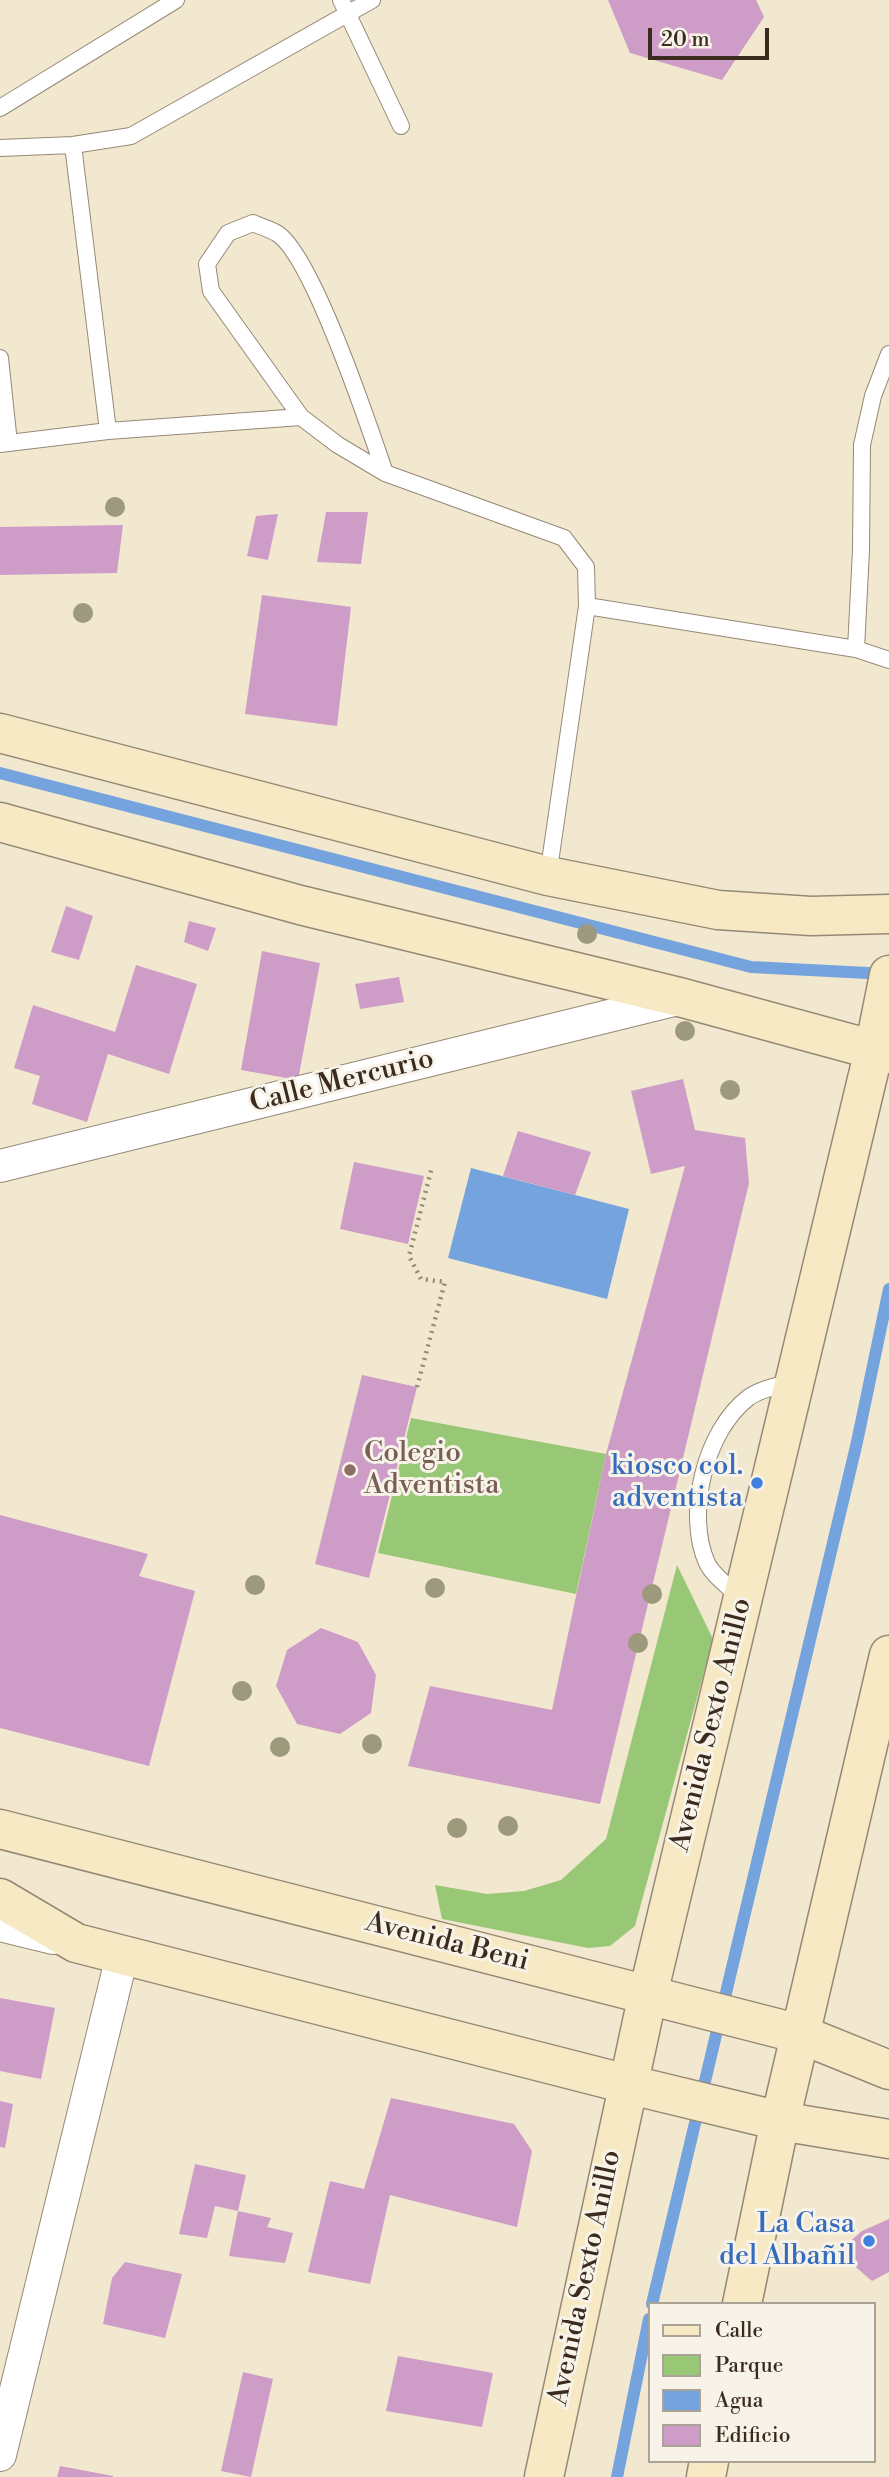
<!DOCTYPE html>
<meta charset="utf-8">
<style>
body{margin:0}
#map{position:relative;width:889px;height:2477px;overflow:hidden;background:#f2e7cf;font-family:"Libre Bodoni",serif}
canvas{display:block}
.legend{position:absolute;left:648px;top:2302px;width:228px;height:161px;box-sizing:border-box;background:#f7f3e8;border:2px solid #aca397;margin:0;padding:9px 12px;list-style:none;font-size:21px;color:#3b2a1e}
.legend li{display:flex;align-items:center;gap:14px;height:35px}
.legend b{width:35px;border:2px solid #aca397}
.scale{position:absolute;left:648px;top:28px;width:121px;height:32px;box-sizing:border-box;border:4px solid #3b2a1e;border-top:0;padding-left:9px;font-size:21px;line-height:24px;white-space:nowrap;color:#3b2a1e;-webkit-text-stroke:5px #f7f3e8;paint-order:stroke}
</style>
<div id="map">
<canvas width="889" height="2477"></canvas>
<ul class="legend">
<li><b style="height:9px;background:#f6e9c3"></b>Calle</li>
<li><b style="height:19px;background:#98c776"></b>Parque</li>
<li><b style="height:19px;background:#74a3dd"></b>Agua</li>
<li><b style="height:19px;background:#ce9dc7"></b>Edificio</li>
</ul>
<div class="scale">20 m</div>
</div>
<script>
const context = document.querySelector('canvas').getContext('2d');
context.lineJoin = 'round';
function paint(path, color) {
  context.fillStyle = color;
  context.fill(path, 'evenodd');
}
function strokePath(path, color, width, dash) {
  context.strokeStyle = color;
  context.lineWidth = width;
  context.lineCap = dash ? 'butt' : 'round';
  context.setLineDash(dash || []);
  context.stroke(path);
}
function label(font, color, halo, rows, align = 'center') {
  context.font = font + ' "Libre Bodoni",serif';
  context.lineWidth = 6;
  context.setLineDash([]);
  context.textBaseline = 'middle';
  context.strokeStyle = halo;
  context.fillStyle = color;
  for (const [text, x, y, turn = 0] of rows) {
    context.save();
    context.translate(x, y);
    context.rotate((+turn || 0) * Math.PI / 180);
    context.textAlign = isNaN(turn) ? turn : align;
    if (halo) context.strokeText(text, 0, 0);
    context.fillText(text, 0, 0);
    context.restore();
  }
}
paint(new Path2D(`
 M411,1418L606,1454L576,1594L378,1553Z
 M677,1565L713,1639L635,1926L610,1946L588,1948L442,1919L435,1885L487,1894L524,1891L561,1880L606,1839Z`), '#98c776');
paint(new Path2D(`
 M471,1168L629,1209L607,1299L448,1258Z`), '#74a3dd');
strokePath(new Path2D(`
 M0,773L751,967L868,973
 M652,2304L857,1442L889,1289
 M617,2477L649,2319`), '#74a3dd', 12);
paint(new Path2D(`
 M608,0H756L764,17L722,80L630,53Z
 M326,512H368L361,564L317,562Z
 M278,514L268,560L247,556L256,516Z
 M123,525L117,573L0,575V527Z
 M262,595L351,607L337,726L245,714Z
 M66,906L93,916L79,960L51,952Z
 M189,921L216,928L208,951L184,942Z
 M262,951L320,963L298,1080L241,1070Z
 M136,965L197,984L169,1074L108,1054L87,1122L32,1104L40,1076L14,1068L33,1005L115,1032Z
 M399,977L404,1002L360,1009L355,984Z
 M683,1079L695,1130L745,1138L749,1183L600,1804L408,1766L430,1686L552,1710L606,1454L685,1166L651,1174L631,1091Z
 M518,1131L591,1152L575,1195L503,1176Z
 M354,1162L424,1176L408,1244L340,1229Z
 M362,1375L417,1387L369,1578L315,1564Z
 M0,1515L148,1554L139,1576L195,1591L149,1766L0,1728Z
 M321,1628L358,1642L376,1675L371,1713L340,1734L297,1724L276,1686L287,1650Z
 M0,1998L55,2008L41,2079L0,2071Z
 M391,2098L514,2124L532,2151L517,2227L390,2195L370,2284L308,2272L330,2181L364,2189Z
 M0,2101L13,2104L5,2148L0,2147Z
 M195,2164L246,2175L238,2211L271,2218L267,2227L293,2233L285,2263L229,2256L238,2211L215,2206L207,2238L179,2234Z
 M889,2219V2272L872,2281L838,2252L862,2231Z
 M125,2262L182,2274L165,2338L103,2324L112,2278Z
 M398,2356L493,2373L482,2427L386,2411Z
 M243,2372L273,2379L251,2477L221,2471Z
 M60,2466L113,2476V2477H57Z`), '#ce9dc7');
const lane = new Path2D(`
 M341,0L401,126
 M0,108L176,0
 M73,145L108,431
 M0,148L73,145L131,136L372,0
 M0,358L9,443
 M0,444L108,431L301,417
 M385,473C369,426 313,258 278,234C271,229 261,227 253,223L228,233L207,264L211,291L301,417L338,445L385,473L564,538L586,567L587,606L548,876
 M587,606L856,649L889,660
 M856,649L861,550L862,445L873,396L889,354
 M740,1598C731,1588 713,1576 707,1563C685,1514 705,1431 748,1398C759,1389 779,1386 793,1381`);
const street = new Path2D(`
 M0,1166L682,998
 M0,1925L53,1938
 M0,2455L122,1956`);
const secondary = new Path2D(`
 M0,733L548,876L718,910L811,916L889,914
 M0,822L300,905L683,998L889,1054
 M0,1829L800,2034L889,2070
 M0,1898L76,1943L627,2084L780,2121L889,2139
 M742,2304L780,2121L889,1655
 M544,2477L648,1994L874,1050L889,975
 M706,2477L709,2461`);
strokePath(lane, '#968876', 18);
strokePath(street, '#968876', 34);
strokePath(secondary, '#968876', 41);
strokePath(new Path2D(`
 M417,1387L445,1282L421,1279L409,1256L432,1167`), '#968876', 4.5, [2, 5]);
strokePath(lane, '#fff', 16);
strokePath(street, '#fff', 32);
strokePath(secondary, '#f6e9c3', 38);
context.fillStyle = '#9d997c';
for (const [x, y] of [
 [115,507],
 [83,613],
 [587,934],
 [685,1031],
 [730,1090],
 [255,1585],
 [435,1588],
 [652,1594],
 [638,1643],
 [242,1691],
 [372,1744],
 [280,1747],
 [508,1826],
 [457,1828]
]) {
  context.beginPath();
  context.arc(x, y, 10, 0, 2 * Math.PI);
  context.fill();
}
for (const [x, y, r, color] of [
 [350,1470,7,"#8d6e63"],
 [757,1483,7,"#3f7fe0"],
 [869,2241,7,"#3f7fe0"]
]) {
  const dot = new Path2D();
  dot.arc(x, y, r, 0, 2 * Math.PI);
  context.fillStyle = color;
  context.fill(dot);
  strokePath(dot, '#f7f3e8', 2.5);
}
label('28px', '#3b2a1e', '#f7f3e8', [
 ["Calle Mercurio",342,1082,-14],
 ["Avenida Sexto Anillo",712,1725,-76],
 ["Avenida Beni",447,1943,14],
 ["Avenida Sexto Anillo",586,2278,-78]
]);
label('28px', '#785e54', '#f7f3e8', [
 ["Colegio",364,1454],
 ["Adventista",364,1486]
], 'left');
label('28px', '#366cbe', '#f7f3e8', [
 ["kiosco col.",743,1467],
 ["adventista",743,1499],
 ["La Casa",855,2225],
 ["del Albañil",855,2257]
], 'right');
</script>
